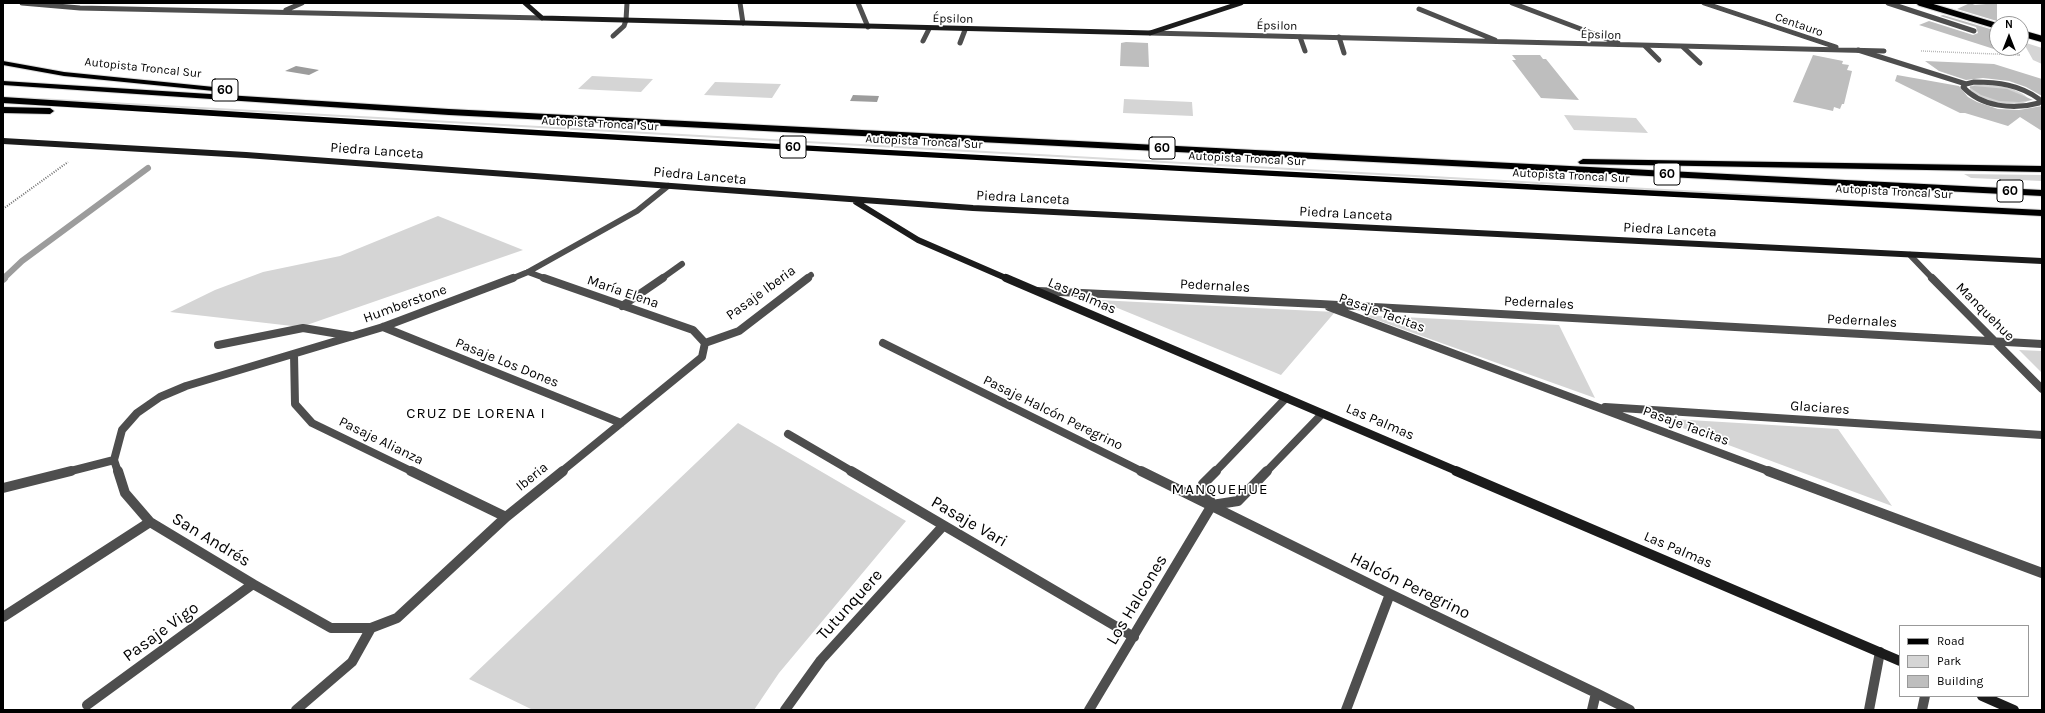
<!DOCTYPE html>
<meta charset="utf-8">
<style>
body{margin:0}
#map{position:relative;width:2045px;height:713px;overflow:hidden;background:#fff;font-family:Karla,sans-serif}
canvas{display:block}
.frame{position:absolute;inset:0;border:4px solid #000;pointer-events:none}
.legend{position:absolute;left:1899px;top:625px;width:130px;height:72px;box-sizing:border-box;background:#fff;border:1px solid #999;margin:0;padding:5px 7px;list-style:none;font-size:12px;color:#000}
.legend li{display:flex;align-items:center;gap:8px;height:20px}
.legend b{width:20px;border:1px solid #999}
.north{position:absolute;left:1989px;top:16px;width:40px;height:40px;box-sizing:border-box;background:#fff;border:1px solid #999;border-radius:50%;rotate:0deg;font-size:11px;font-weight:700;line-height:16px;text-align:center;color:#000}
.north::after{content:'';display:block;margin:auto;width:14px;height:18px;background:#000;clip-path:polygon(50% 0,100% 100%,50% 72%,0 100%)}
</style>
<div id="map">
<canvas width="2045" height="713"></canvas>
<div class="frame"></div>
<ul class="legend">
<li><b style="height:5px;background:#000"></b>Road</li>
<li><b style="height:11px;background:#d5d5d5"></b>Park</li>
<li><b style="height:11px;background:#bebebe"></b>Building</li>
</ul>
<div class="north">N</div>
</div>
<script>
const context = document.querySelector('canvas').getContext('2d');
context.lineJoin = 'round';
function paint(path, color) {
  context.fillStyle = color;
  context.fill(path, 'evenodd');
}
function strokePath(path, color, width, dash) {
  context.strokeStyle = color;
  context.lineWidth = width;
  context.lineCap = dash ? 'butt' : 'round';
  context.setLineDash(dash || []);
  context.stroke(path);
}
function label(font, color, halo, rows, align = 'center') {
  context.font = font + ' Karla,sans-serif';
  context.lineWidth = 3.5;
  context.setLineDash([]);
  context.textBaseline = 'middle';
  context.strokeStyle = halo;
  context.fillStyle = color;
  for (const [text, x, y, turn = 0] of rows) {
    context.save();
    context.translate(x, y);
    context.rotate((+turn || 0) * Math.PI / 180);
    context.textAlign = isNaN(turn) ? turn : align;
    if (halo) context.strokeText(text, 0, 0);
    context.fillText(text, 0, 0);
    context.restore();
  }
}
paint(new Path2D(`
 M2023,42L2042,48V64L2033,60Z
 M592,76L653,79L641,92L578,89Z
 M715,82L781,84L772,98L704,95Z
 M1980,84C1997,85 2018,87 2030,100C2013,111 1984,100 1970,91V86Z
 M1124,99L1192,102L1193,116L1123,113Z
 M1564,115L1636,118L1648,133L1574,130Z
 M1964,174L2042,175V181L1971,178Z
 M438,216L523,250L301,327L170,312L215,290L263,272L340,256Z
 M1098,300L1335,312L1281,375Z
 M1363,315L1559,325L1595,398Z
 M2019,350L2042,351V373Z
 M1656,418L1838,429L1892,506Z
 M738,423L906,521L779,673L754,710H533L469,679Z`), '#d5d5d5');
paint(new Path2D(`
 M296,66L319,70L309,75L285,71Z
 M853,95L879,96L877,102L850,101Z`), '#9c9c9c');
strokePath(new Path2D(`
 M3,279L22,261L148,168`), '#9c9c9c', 6);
strokePath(new Path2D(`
 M3,279L4,278`), '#9c9c9c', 8);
paint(new Path2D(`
 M1970,3L1975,5L1997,3V21L1957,9Z
 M1943,15L1997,31V50L1919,25L1929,21L1973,35L1978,33L1976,27L1940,16Z
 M1126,42L1148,43L1149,67L1120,66L1121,43Z
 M1512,55H1540L1543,59H1546L1579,100L1541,98L1512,60H1516Z
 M1813,55L1843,61L1842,64L1849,65L1847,70L1852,71L1844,104H1842L1840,109L1834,107L1833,111L1793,102Z
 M1925,61L1994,64L2042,79V96L2026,87L2009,81L1983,78L1966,80L1939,71Z
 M1897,75L1959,86L1968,97L1977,102L1998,109L2019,110L2042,106V131L2020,117L2008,126L1965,113H1960L1895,81Z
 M1974,86L2007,89L2033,100L2019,102L1999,101L1981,95L1969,87Z`), '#bebebe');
const primary = new Path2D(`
 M1920,3L1997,26
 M2021,33L2042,39`);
const highway = new Path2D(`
 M3,61L64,72L224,88L228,90L224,92L64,76L3,65Z
 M3,81L449,109L2042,190V196L449,115L3,85Z
 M3,97C682,141 1362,176 2042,210V216C1362,181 682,146 3,103Z
 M3,107L50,108L54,111L50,114L3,113Z
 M1583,159L2042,166V172L1580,164L1578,162Z`);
strokePath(primary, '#dbdbdb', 8);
strokePath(highway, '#dbdbdb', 2);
strokePath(new Path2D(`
 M1921,51L2019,55L2016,50`), '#707070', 1.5, [0.5, 1.5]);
strokePath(new Path2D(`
 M3,209L68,162`), '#707070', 2, [1, 1.5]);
strokePath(new Path2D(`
 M613,36L624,26L626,20
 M1300,37L1305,51
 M1339,37L1344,53
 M923,41L929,29
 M960,43L965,30
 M1645,46L1659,60
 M1683,47L1700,63
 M1858,50L1966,84
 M1974,82C1998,82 2020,85 2039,99V103C2014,110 1981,107 1963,87L1966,84Z`), '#4e4e4e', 5);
strokePath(new Path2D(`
 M218,345L303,328L351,336`), '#4e4e4e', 8);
strokePath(new Path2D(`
 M22,3L80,8L542,18
 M740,3L743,23
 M858,3L868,27
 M1512,3L1618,43
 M1704,3L1836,47
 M1888,3L1974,31
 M1419,9L1495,40
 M286,10L302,3
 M626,20L627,3
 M1150,33L1884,51`), '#4e4e4e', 5);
strokePath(new Path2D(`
 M1910,255L1933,279
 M528,272L547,279
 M511,279L528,272L637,211L668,186
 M661,279L682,264
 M806,279L811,275`), '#4e4e4e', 6);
strokePath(new Path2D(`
 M544,278L693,330L705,343
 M1932,278L2042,389
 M1038,291L1320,304L2042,344
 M622,306L663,278
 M1329,307L1771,472
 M383,327L621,423
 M705,343L739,331L808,278
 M883,343L1143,472
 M294,354L295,404L312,423L413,472
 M1605,407L2042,435
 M788,434L853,472
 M67,472L114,460
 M118,472L114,460L122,430L137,413L160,397L186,386L383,327L513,278
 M561,472L702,357L705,343
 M1215,472L1286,398
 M1266,472L1322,414`), '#4e4e4e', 8);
strokePath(new Path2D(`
 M118,471L125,493L150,522L253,584L331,628H371L397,618L506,517L563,471
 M411,471L506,517
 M851,471L1134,637
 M1141,471L1390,594L1596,693
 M1768,471L2042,573
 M3,488L71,471
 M1212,505L1238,501L1267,471
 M1212,505L1203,484L1216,471
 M3,617L150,522
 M87,705L253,584
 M296,710L352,662L371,628
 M785,710L821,660L943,526
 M1089,710L1212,505
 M1346,710L1390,594
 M1592,710L1596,693L1630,710
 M1869,710L1880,652
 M1922,710L1925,696`), '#4e4e4e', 10);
strokePath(new Path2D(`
 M525,3L542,18L1150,33L1241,3`), '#1b1b1b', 5);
strokePath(new Path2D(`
 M3,141L246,155L973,208L2042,261
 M856,202L918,240L1008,279`), '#1b1b1b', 6);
strokePath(new Path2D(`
 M1006,278L1459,472`), '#1b1b1b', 8);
strokePath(new Path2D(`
 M1456,471L1900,661
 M1982,696L2014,710`), '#1b1b1b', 10);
strokePath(primary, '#000', 6);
paint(highway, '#000');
label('12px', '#000', '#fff', [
 ["Épsilon",953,19,1],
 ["Centauro",1799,25,19],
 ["Épsilon",1277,26,1],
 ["Épsilon",1601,35,2],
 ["Autopista Troncal Sur",143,68,6],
 ["Autopista Troncal Sur",600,124,3],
 ["Autopista Troncal Sur",924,142,3],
 ["Autopista Troncal Sur",1247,159,3],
 ["Autopista Troncal Sur",1571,176,3],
 ["Autopista Troncal Sur",1894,192,3]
]);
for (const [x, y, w] of [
 [225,90,26],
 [793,147,26],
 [1162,148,26],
 [1667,174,26],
 [2010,191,26]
]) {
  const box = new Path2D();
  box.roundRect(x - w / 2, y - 11, w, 22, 3);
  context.fillStyle = '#fff';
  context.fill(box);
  strokePath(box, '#000', 1);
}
label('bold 13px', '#000', null, [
 ["60",225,90],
 ["60",793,147],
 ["60",1162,148],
 ["60",1667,174],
 ["60",2010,191]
]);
label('14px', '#000', '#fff', [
 ["Piedra Lanceta",377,151,4],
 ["Piedra Lanceta",700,176,5],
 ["Piedra Lanceta",1023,198,3],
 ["Piedra Lanceta",1346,214,3],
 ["Piedra Lanceta",1670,230,3],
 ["Pedernales",1215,286,3],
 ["María Elena",623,292,19],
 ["Pasaje Iberia",761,293,-36],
 ["Las Palmas",1082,296,23],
 ["Pedernales",1539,303,3],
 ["Humberstone",405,304,-20],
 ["Manquehue",1985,312,45],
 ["Pasaje Tacitas",1382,313,20],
 ["Pedernales",1862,321,3],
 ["Pasaje Los Dones",507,363,22],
 ["Glaciares",1820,408,4],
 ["Pasaje Halcón Peregrino",1053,413,26],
 ["Las Palmas",1380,422,23],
 ["Pasaje Tacitas",1686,426,20],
 ["Pasaje Alianza",381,441,26],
 ["Iberia",532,477,-39],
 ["Las Palmas",1678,550,23]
]);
context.letterSpacing = '1px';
label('15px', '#000', '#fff', [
 ["CRUZ DE LORENA I",476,414],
 ["MANQUEHUE",1220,490]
]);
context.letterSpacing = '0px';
label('17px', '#000', '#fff', [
 ["Pasaje Vari",969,522,30],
 ["San Andrés",211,540,31],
 ["Halcón Peregrino",1410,586,26],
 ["Los Halcones",1137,600,-59],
 ["Tutunquere",850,605,-48],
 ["Pasaje Vigo",161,632,-36]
]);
</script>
